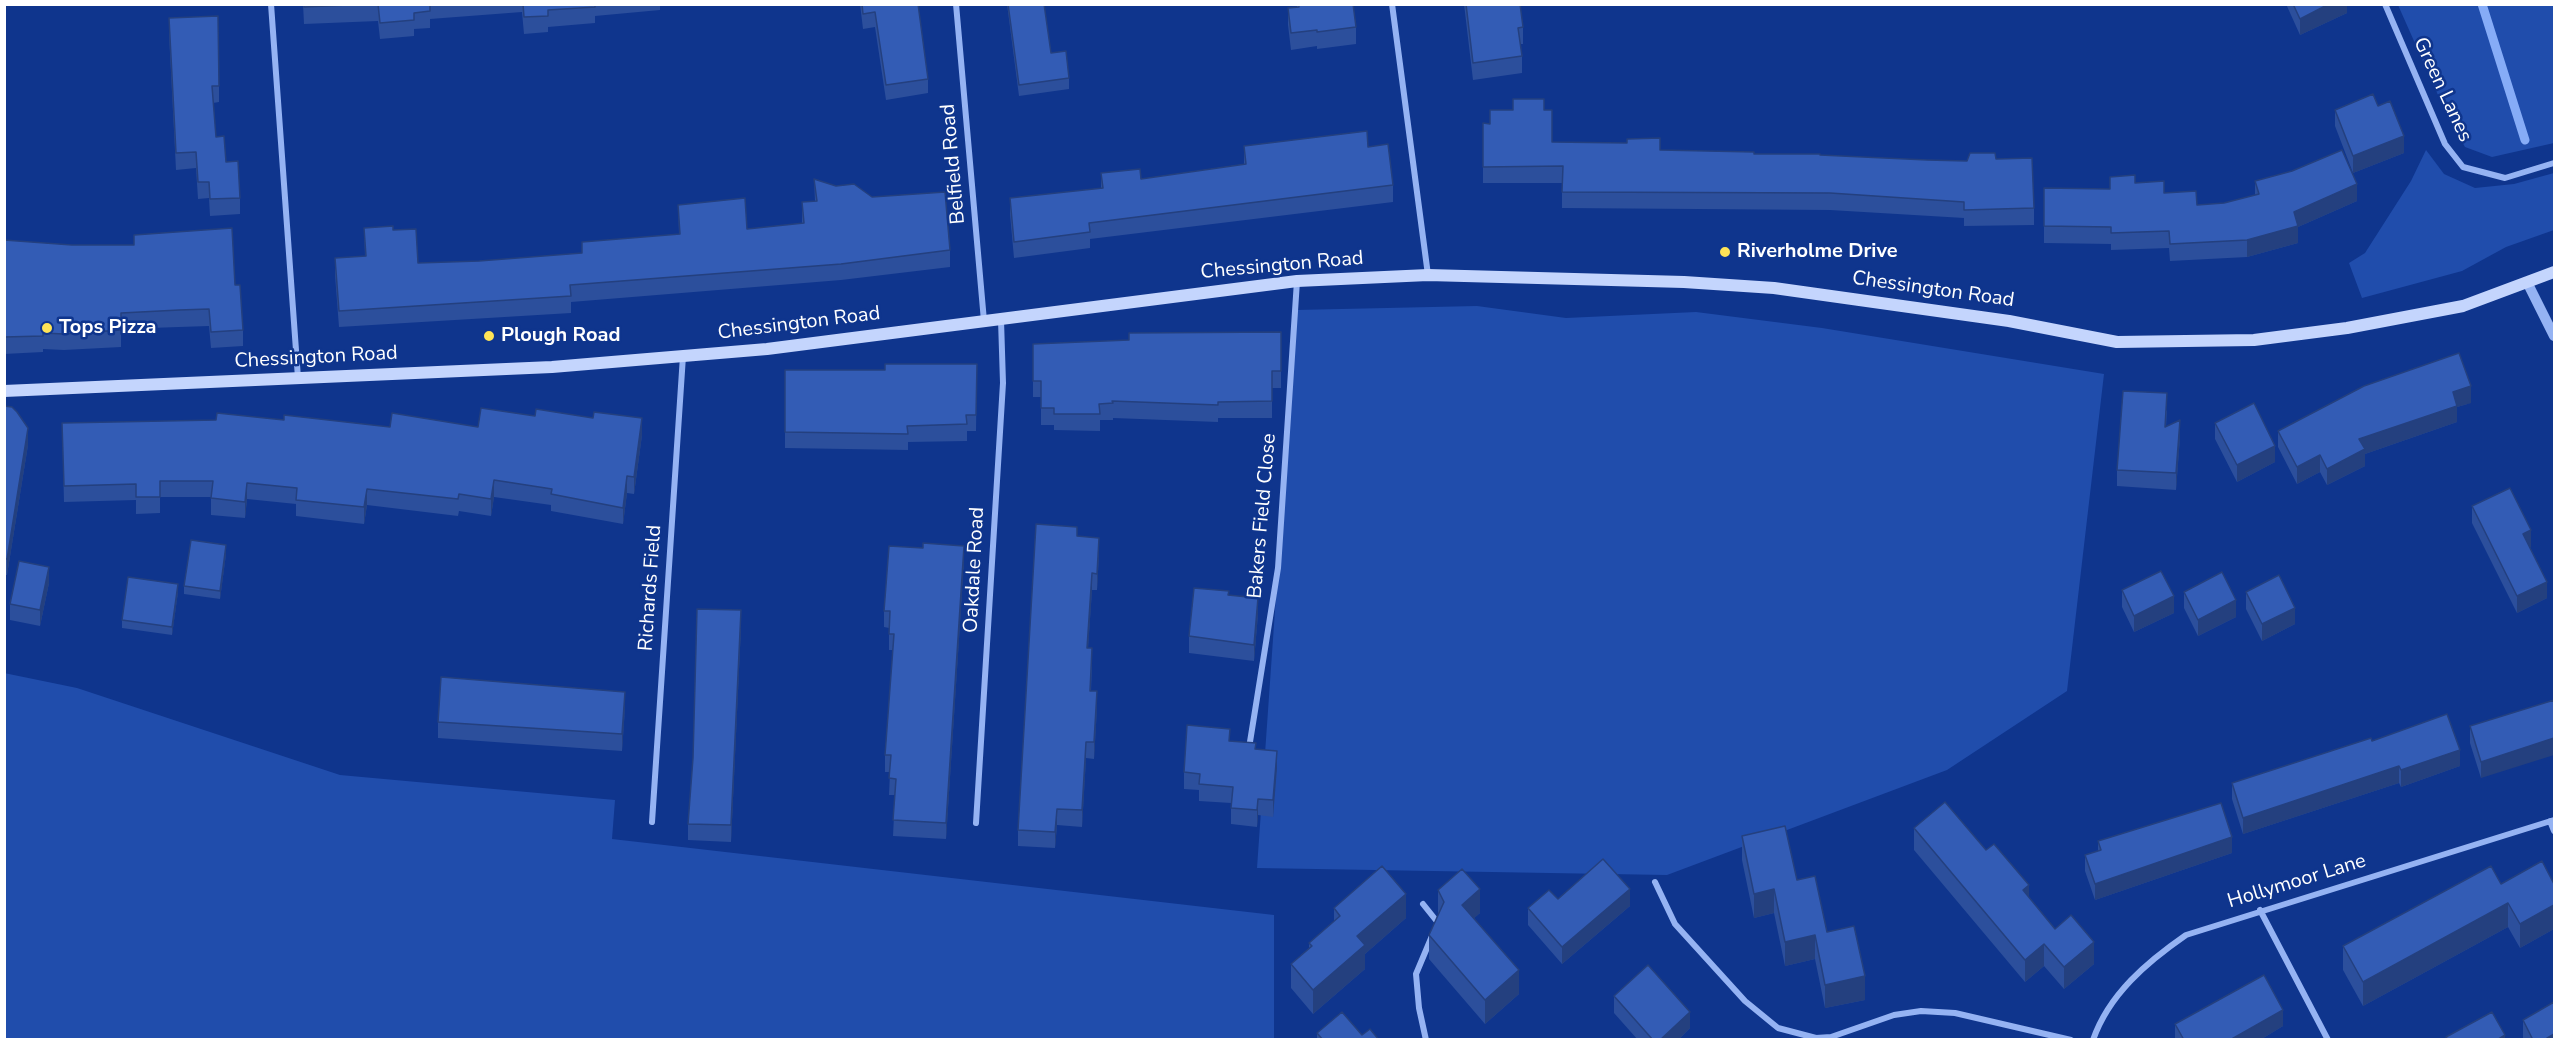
<!DOCTYPE html>
<style>
body{margin:0}
#map{position:relative;width:2559px;height:1044px;overflow:hidden;background:#0f358d;font-family:"Nunito Sans",sans-serif}
canvas{display:block}
.frame{position:absolute;inset:0;border:6px solid #fff;pointer-events:none}
</style>
<div id="map">
<canvas width="2559" height="1044"></canvas>
<div class="frame"></div>
</div>
<script>
const context = document.querySelector('canvas').getContext('2d');
context.lineJoin = 'round';
function paint(path, color) {
  context.fillStyle = color;
  context.fill(path, 'evenodd');
}
function strokePath(path, color, width, dash) {
  context.strokeStyle = color;
  context.lineWidth = width;
  context.lineCap = dash ? 'butt' : 'round';
  context.setLineDash(dash || []);
  context.stroke(path);
}
function label(font, color, halo, rows, align = 'center') {
  context.font = font + ' "Nunito Sans",sans-serif';
  context.lineWidth = 5;
  context.setLineDash([]);
  context.textBaseline = 'middle';
  context.strokeStyle = halo;
  context.fillStyle = color;
  for (const [text, x, y, turn = 0] of rows) {
    context.save();
    context.translate(x, y);
    context.rotate((+turn || 0) * Math.PI / 180);
    context.textAlign = isNaN(turn) ? turn : align;
    if (halo) context.strokeText(text, 0, 0);
    context.fillText(text, 0, 0);
    context.restore();
  }
}
paint(new Path2D(`
 M2398,5H2554V143L2492,157L2465,147L2446,113Z
 M2426,150L2444,174L2475,188L2514,184L2554,173V230L2506,247L2462,271L2362,298L2349,263L2365,253L2411,181Z
 M1477,306L1566,318L1696,312L1822,328L2104,374L2067,691L1947,770L1667,875L1257,868L1296,310Z
 M4,673L77,688L340,775L615,800L612,839L1274,915V1039H5Z`), '#204dac');
strokePath(new Path2D(`
 M2482,4L2525,140`), '#86acf7', 9);
strokePath(new Path2D(`
 M271,4L298,378
 M956,4L984,321
 M1392,4L1428,275
 M2385,4L2445,144L2463,167L2505,178L2554,163
 M1249,748L1278,568L1297,281
 M2550,821L2554,831
 M652,822L683,356
 M976,823L1003,383L1001,320
 M1655,882L1675,924L1745,1001L1778,1028L1816,1038L1831,1037L1894,1015L1921,1011L1955,1013L2071,1040
 M1423,904L1439,924
 M2260,910L2328,1040
 M1426,1040L1419,1008L1416,974L1432,936
 M2093,1040C2109,994 2147,962 2186,935L2554,820`), '#95b3f3', 6);
strokePath(new Path2D(`
 M2528,284L2554,336`), '#95b3f3', 10);
strokePath(new Path2D(`
 M4,391L552,367L767,349L1297,281L1428,275L1684,282L1774,288L2009,321L2117,342L2254,340L2347,328L2463,306L2554,272`), '#c4d5fd', 12);
paint(new Path2D(`
 M303,4H660V10L595,16V23L548,27V32L524,34L522,12L430,19V28L414,29V36L380,39L378,21L304,24Z
 M860,4H918L928,79V93L886,100L875,27L863,29Z
 M1007,4H1044L1051,53L1069,78V89L1019,96Z
 M1297,4H1353L1356,27V44L1317,49V46L1291,50L1288,25V8L1297,7Z
 M1464,4H1520L1523,27V44H1520L1522,56V73L1473,80Z
 M2286,4H2347V13L2300,35Z
 M169,18L219,86V102L213,103L216,137L240,198V214L210,216L209,198L198,199L196,168L176,170L169,34Z
 M2378,106L2404,153L2353,173L2335,126V110Z
 M1544,110L1552,142L1660,150L1754,154L1820,155L1927,160L1967,161L1996,159L2034,208V225L1964,226V218L1830,210L1562,208V183H1483V123L1490,124Z
 M1244,146L1368,147L1393,185V202L1090,239V248L1014,258L1010,214V198L1101,188V173L1141,179L1244,164Z
 M814,179L950,250V267L841,280L571,302V313L339,327L335,275V258L365,257L364,228L393,230L418,263L479,261L582,253V242L679,234L678,205L747,229L802,223V202L815,201Z
 M2255,181L2357,201L2298,227V243L2247,257L2170,261L2169,248L2111,250V244L2044,243V188L2110,189L2135,183L2197,205L2224,203L2255,195Z
 M4,240L235,285L243,330V346L211,348L209,326L179,327L121,329V347L64,350L43,349V352L4,354Z
 M1281,332V388H1272V418H1218V422L1113,418V420H1100V431L1054,430V425H1041V397H1033V344L1129,340Z
 M977,364L976,431H967V441L908,442V450L785,448V370H885Z
 M2471,403L2457,407V422L2365,454V466L2327,485L2320,472L2297,484L2278,447V431Z
 M4,406L28,445L7,575H4Z
 M2167,410L2166,427L2180,437L2176,490L2117,486V470Z
 M284,420L390,427H478L642,435L634,494L627,493L623,524L551,511V505L494,497L491,516L459,511L458,516L367,505L364,524L296,516V504L247,499L245,518L211,515V497H160V513L136,514V500L64,502L62,423Z
 M2215,423L2275,462L2237,482L2215,439Z
 M2472,506L2531,547H2530L2547,598L2517,613L2472,523Z
 M1077,536L1099,554L1097,590H1092L1088,648L1092,664L1091,691L1097,708L1094,759L1086,758L1082,827L1057,825L1055,848L1018,846V830Z
 M226,554L220,599L184,594V586Z
 M964,562L946,839L893,836L895,795H889L890,772H885V755L893,650H889V628L884,627V611Z
 M49,583L40,626L10,620V604Z
 M2122,590L2174,613L2134,632L2122,607Z
 M178,592L172,635L122,628V620Z
 M2184,592L2236,617L2198,636L2184,608Z
 M2246,592L2295,624L2262,641L2246,609Z
 M1258,614L1254,661L1189,653V636Z
 M741,627L731,842L688,840V824Z
 M2554,700L2481,778L2470,743V726Z
 M625,708L622,751L438,738V722Z
 M1230,741L1256,749L1277,768L1273,817L1258,815L1257,827L1231,824V803L1199,801V790L1184,789V772Z
 M2372,741L2460,766L2401,787L2399,783L2243,834L2232,799V783Z
 M1914,828L1986,850L2055,929L2094,964L2064,989L2044,966L2025,982L1914,850Z
 M1742,836L1797,880L1865,1000L1825,1008L1815,959L1785,966L1774,913L1754,918L1742,860Z
 M2098,841L2232,853L2095,900L2085,871V855L2098,851Z
 M2501,884H2554V929L2520,948L2508,927L2363,1006L2343,970V946Z
 M1438,890L1480,913L1474,918L1519,994L1485,1024L1429,959V935L1438,915Z
 M1558,899L1630,906L1562,964L1528,925V908Z
 M1334,908L1406,918L1365,954V969L1313,1014L1291,988V964L1309,948V943L1334,922Z
 M1614,996L1690,1028L1678,1040H1638L1614,1013Z
 M2523,1020L2554,1040H2523Z
 M2175,1024L2283,1026L2260,1040H2175Z
 M1317,1033L1362,1035L1379,1040H1317Z`), '#2c4f9c');
paint(new Path2D(`
 M2329,4H2347V13L2300,35V19Z
 M2404,136V153L2353,173V156Z
 M2357,184V201L2298,227V243L2247,257V240L2294,212Z
 M2471,386V403L2457,407V422L2365,454V466L2327,485V469L2359,439L2453,392Z
 M642,418V435L634,494V477Z
 M2180,420V437L2176,490V473Z
 M28,428V445L7,575V559Z
 M2275,446V462L2237,482V465Z
 M2320,455V472L2297,484V467Z
 M627,476V493L623,524V508Z
 M494,480V497L491,516V499Z
 M247,483V499L245,518V502Z
 M367,489V505L364,524V507Z
 M2531,530V547L2523,550V534Z
 M1099,538V554L1097,590V574Z
 M226,545V554L220,599V591Z
 M964,546V562L946,839V823Z
 M49,567V583L40,626V610Z
 M1092,573V590L1087,664V648Z
 M2547,582V598L2517,613V596Z
 M178,584V592L172,635V627Z
 M2174,596V613L2134,632V616Z
 M1258,598V614L1254,661V645Z
 M2236,600V617L2198,636V620Z
 M2295,608V624L2262,641V624Z
 M741,610V627L731,842V825Z
 M1097,691V708L1094,759V742Z
 M625,692V708L622,751V734Z
 M2554,738V755L2481,778V762Z
 M1086,742V758L1082,827V810Z
 M2460,750V766L2401,787V770Z
 M1277,751V768L1273,817V800Z
 M2399,766V783L2243,834V818Z
 M1258,799V815L1257,827V810Z
 M1057,809V825L1055,848V832Z
 M2232,837V853L2095,900V884Z
 M2029,885V907L2023,890Z
 M1480,889V913L1462,929V905Z
 M1630,889V906L1562,964V947Z
 M1774,889V913L1754,918V894Z
 M1406,894V918L1365,954V969L1313,1014V990L1357,936Z
 M2508,903V927L2363,1006V982Z
 M2554,905V929L2520,948V924Z
 M1815,935V959L1785,966V942Z
 M2094,942V964L2064,989V967Z
 M2044,944V966L2025,982V960Z
 M1519,970V994L1485,1024V1000Z
 M1865,976V1000L1825,1008V985Z
 M2283,1010V1026L2260,1040H2230Z
 M1690,1012V1028L1678,1040H1660Z
 M2554,1034V1040H2544Z
 M2505,1035V1040H2497Z`), '#24407f');
const building = new Path2D(`
 M304,4H370L304,7Z
 M378,4H430V11L414,13V20L380,23Z
 M523,4H595V7L548,10V16L524,17Z
 M862,4H918L928,79L886,85L875,12L863,14Z
 M1008,4H1044L1051,53L1066,51L1069,78L1019,85Z
 M1299,4H1353L1356,27L1317,32V30L1291,33L1288,8L1299,7Z
 M1466,4H1520L1523,27L1518,28L1522,56L1473,63Z
 M2293,4H2329L2300,19Z
 M218,16L219,86H212L216,137L224,136L226,162L238,161L240,198L210,199L209,182H198L196,152L176,153L169,18Z
 M2373,94L2378,106L2390,101L2404,136L2353,156L2335,110Z
 M1513,99H1544V110H1552V142L1627,143V139L1660,138V150L1754,152V154H1820V155L1927,160L1967,161L1970,153H1995L1996,159L2032,158L2034,208L1964,210V202L1830,193L1562,192L1563,166L1483,167V123L1490,124V110H1513Z
 M1367,131L1368,147L1388,144L1393,185L1089,223L1090,232L1014,242L1010,198L1103,188L1101,173L1140,169L1141,179L1246,164L1244,146Z
 M2342,150L2357,184L2294,212L2298,226L2247,240L2170,244L2169,231L2111,233V227L2044,226V188L2110,189V177L2135,175V183L2164,181V193L2196,191L2197,205L2224,203L2259,194L2255,181L2292,171Z
 M814,179L836,186L854,184L872,197L945,192L950,250L841,264L570,285L571,296L339,311L335,258L366,256L364,228L393,226V230L416,229L418,263L479,261L582,253V242L680,234L678,205L745,198L747,229L804,223L802,202L817,201Z
 M232,228L235,285H240L243,330L211,332L209,309L179,310L121,313V330L64,334L43,333V336L4,337V240L72,245H134V235Z
 M1281,332V371H1272V401L1218,402V405L1112,401L1113,403L1099,404L1100,414H1054V408H1041V381H1033V344L1129,340V333Z
 M2459,353L2471,386L2453,392L2457,406L2359,439L2365,449L2327,469L2320,455L2297,467L2278,431L2364,386Z
 M885,364H977L976,415H966L967,424L907,426L908,434L785,432V370H885Z
 M2123,391L2167,393L2165,427L2180,420L2176,473L2117,470Z
 M2254,403L2275,446L2237,465L2215,423Z
 M4,406L12,407L17,412L28,428L7,559H4Z
 M481,408L535,416L536,409L593,418L594,412L642,418L634,477L627,476L623,508L551,494L552,489L494,480L491,499L459,494L458,499L367,489L364,507L296,500L297,488L247,483L245,502L211,498L213,481H160V497H136V484L64,486L62,423L216,420L217,413L284,420V415L390,427L392,413L478,427Z
 M2510,488L2531,530L2523,534L2547,582L2517,596L2472,506Z
 M1036,524L1077,527V536L1099,538L1097,574L1092,573L1087,648H1092L1090,691H1097L1094,742H1086L1082,810L1057,809L1055,832L1018,830Z
 M191,540L226,545L220,591L184,586Z
 M923,543L964,546L946,823L893,820L896,779L889,778L891,755H885L894,634H889L890,611H884L889,546L923,548Z
 M19,561L49,567L40,610L10,604Z
 M2161,571L2174,596L2134,616L2122,590Z
 M2222,572L2236,600L2198,620L2184,592Z
 M2279,575L2295,608L2262,624L2246,592Z
 M128,577L178,584L172,627L122,620Z
 M1194,588L1229,591L1228,595L1258,598L1254,645L1189,636Z
 M697,609L741,610L731,825L688,824L693,758Z
 M441,677L625,692L622,734L438,722Z
 M2554,700V738L2481,762L2470,726Z
 M2447,714L2460,750L2401,770L2399,766L2243,818L2232,783L2371,738L2372,741Z
 M1187,725L1230,729L1229,741L1256,743L1255,749L1277,751L1273,800L1258,799L1257,810L1231,808L1233,787L1199,784L1200,774L1184,772Z
 M1945,802L1986,850L1994,844L2029,885L2023,890L2055,929L2071,915L2094,942L2064,967L2044,944L2025,960L1914,828Z
 M2221,803L2232,837L2095,884L2085,855L2101,850L2098,841Z
 M1785,826L1797,880L1815,876L1827,932L1854,926L1865,976L1825,985L1815,935L1785,942L1774,889L1754,894L1742,836Z
 M1603,859L1630,889L1562,947L1528,908L1549,890L1558,899Z
 M2542,861L2554,884V905L2520,924L2508,903L2363,982L2343,946L2491,866L2501,884Z
 M1382,866L1406,894L1357,936L1365,945L1313,990L1291,964L1312,946L1309,943L1340,916L1334,908Z
 M1462,869L1480,889L1462,905L1519,970L1485,1000L1429,935L1444,902L1438,890Z
 M1648,965L1690,1012L1660,1040H1653L1614,996Z
 M2264,975L2283,1010L2230,1040H2184L2175,1024Z
 M2554,1002V1034L2544,1040H2533L2523,1020Z
 M1342,1012L1362,1035L1370,1029L1379,1040H1323L1317,1033Z
 M2492,1012L2505,1035L2497,1040H2448L2446,1037Z`);
paint(building, '#335cb5');
strokePath(building, '#24407f', 1.5);
for (const [x, y, r, color] of [
 [1725,252,6,"#ffe457"],
 [47,328,6,"#ffe457"],
 [489,336,6,"#ffe457"]
]) {
  const dot = new Path2D();
  dot.arc(x, y, r, 0, 2 * Math.PI);
  context.fillStyle = color;
  context.fill(dot);
  strokePath(dot, '#0f358d', 2);
}
label('20px', '#fff', '#0f358d', [
 ["Green Lanes",2442,90,65],
 ["Belfield Road",954,164,-95],
 ["Chessington Road",1282,266,-5],
 ["Chessington Road",1933,290,8],
 ["Chessington Road",799,324,-7],
 ["Chessington Road",316,358,-3],
 ["Bakers Field Close",1263,516,-85],
 ["Oakdale Road",975,570,-87],
 ["Richards Field",651,588,-86],
 ["Hollymoor Lane",2297,882,-17]
]);
label('bold 20px', '#fff', '#0f358d', [
 ["Riverholme Drive",1737,252],
 ["Tops Pizza",59,328],
 ["Plough Road",501,336]
], 'left');
</script>
